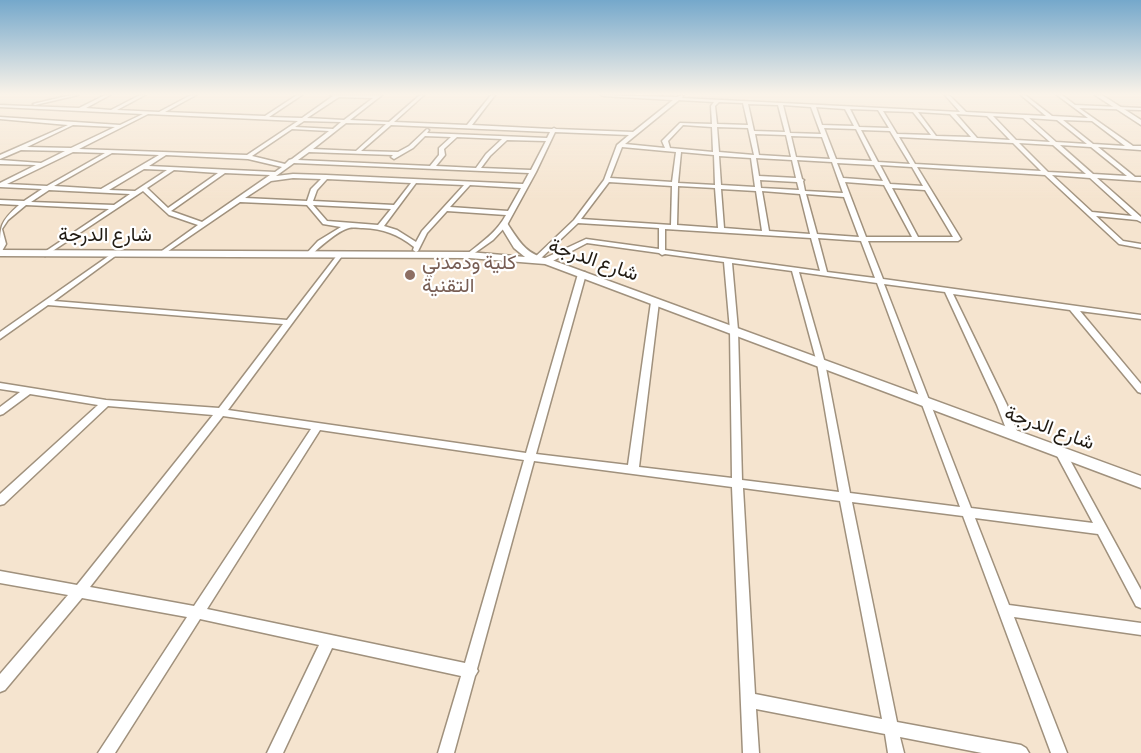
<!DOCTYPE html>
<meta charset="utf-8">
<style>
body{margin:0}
canvas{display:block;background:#f5e4cf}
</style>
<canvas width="1141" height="753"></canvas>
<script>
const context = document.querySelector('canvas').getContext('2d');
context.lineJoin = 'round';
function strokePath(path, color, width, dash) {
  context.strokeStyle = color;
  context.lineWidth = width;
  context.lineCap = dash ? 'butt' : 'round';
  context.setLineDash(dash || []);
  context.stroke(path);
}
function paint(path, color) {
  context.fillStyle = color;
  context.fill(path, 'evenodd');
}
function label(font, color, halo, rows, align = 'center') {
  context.font = font + ' "Sofia Sans Condensed",Vazirmatn,sans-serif';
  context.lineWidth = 4.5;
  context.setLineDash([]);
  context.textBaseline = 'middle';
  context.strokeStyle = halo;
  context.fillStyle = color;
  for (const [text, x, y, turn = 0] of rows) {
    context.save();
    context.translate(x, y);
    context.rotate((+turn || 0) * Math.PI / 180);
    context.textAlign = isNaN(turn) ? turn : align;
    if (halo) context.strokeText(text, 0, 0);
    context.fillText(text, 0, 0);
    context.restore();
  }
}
const minor = new Path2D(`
 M71,95H78L35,105L33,104Z
 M105,95H110L86,108L111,110L140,95H145L117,110L159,112L191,95H196L165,112L265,116L297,95H302L269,117L302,118L333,96L330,95H382L350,120L389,122L420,95H424L394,122L467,125L491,95H495L472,125L552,129L554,128L556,129L633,132L673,100L603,96L601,95L677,97L682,95L683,96L682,98L960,112L945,95H949L966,112L1046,116L1021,95H1025L1052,116L1088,118L1057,95H1062L1075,105L1141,108V110L1079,108L1133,146H1141V150L1098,147L1135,177H1141V181L1097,178L1141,217V222L1137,220L1096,216L1123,241L1141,244V248L1119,244L1045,175L917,167L961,239L958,241H868L883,279L1141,315V319L1080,311L1141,384V393L1138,392L1070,310L953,294L1007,405L1018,434L1017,437H1009L1008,434L997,405L945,292L884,284L971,508L1093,523L1055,452L1056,449H1064L1141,590V608L1136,606L1098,534L975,518L1009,605L1141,623V635L1014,617L1067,753H1051L963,516L852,502L897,722L1021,745L1026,748L1029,753H982L900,737L904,753H888L885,734L756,709L759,753H743L732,487L534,461L477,669L478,671L475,676L454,753H438L461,676L332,648L283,753H267L319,645L200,619L115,753H98L187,617L82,598L5,690L0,692V674L68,595L0,583V571L77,585L213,415L108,406L4,504L0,505V494L98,405L30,394L3,414L0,415V407L20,392L0,389V383L106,400L219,408L283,324L48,305L0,339V332L113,253H117L118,254L54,301L287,320L338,254H342V256L228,410L526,453L578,274L582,272H585L586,274L536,454L628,465L651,302L655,300L659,302L639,467L732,478L730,330L724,262L665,254L662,255L659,253L587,243L549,263H543V259L586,239L659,249V228L578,223L539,260H535L533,259L574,220L604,180L617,145L629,135L555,132L536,172L507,225L493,240L469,257L466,255L467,254C482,242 497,232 506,215L447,211L427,233L418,251L416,252L413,250L414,247C398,234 383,229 363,228C359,228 353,227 349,228C337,231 320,247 311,255L309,256L306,254L318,241L341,227L323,224L307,205L240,202L161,256L159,255V253L198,225L169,215L143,191L45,256L43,255V253L109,209L26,205L8,220L2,229L6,244L2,251L0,252C0,225 0,222 19,205L0,204V200L24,201L42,189L0,187V183L36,165L0,164V160L41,163L65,151L21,150L0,159V155L68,125L0,119V117L120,125L143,114L0,107V105L79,108ZM339,97L373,98L344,120L307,118ZM679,100L714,102L711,106L712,124L680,123L662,141L665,148L625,144ZM719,102L743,103L748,125L717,124L715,106ZM748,104L778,105L785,132L754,131ZM783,105L811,107L821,134L790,133ZM816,107L845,109L854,126L822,125ZM850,109L878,110L889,128L859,127ZM883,111L913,112L931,135L897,134ZM918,112L950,114L971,137L936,136ZM148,114L298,121L247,155L79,149ZM956,114L987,116L1010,140L977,138ZM993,116L1023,118L1050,142L1016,140ZM1029,118L1057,120L1087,144L1056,142ZM1063,120L1092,121L1125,146L1093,144ZM304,121L341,122L333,129L295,127ZM346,123L386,124L356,151L313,149ZM73,125L115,127L71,148L27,147ZM391,125L550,132L547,138L427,133L429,130L427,129L409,146L398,152L361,151ZM683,125L712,127L713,152L670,148L668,141ZM717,127L748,128L754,155L719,152ZM824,128L856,129L872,161L836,159ZM292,129L329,131L292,159L289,160L285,164L252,156ZM861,130L890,131L910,164L878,162ZM755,134L786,135L791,157L759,155ZM425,136L451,137L439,148V155L430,166L298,160L309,152L393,155L391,157L394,159L413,148ZM791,136L822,137L830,159L796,157ZM457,137L502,139L486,154L476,168L436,166L445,155L444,149ZM899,137L1013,143L1041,171L915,164ZM507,140L546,141L531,170L481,168L490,156ZM1019,143L1053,145L1086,174L1048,172ZM1060,145L1091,147L1127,176L1093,174ZM622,147L676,152L672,182L610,178ZM73,152L105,153L47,186L7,184ZM681,152L714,155L715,185L678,183ZM112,153L159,155L101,189L54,186ZM166,155L248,159L282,167L275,172L149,166ZM719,156L751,158L755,187L721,185ZM756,158L792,160L796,178L759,176ZM797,160L832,162L843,193L805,191L803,181L804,180L802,179ZM294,163L529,173L523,184L326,175L293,174L276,176ZM837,163L874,165L883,181L843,178ZM880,165L912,167L923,186L890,184ZM144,169L167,170L135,191L109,190ZM174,170L218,173L168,208L147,188ZM225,173L270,175L202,222L171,211ZM1052,175L1090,178L1132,216L1092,212ZM293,178L321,179L311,189L307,201L245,198L271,181ZM327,179L411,183L394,205L313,201L317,190ZM760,180L797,182L799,190L761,188ZM609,182L672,186L671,225L581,219ZM845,182L884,185L912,237H866ZM416,183L464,185L422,231L416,242L397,230L384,226ZM470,185L521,188L508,211L450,207ZM678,186L715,188L718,228L677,225ZM892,188L925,190L953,237H918ZM721,189L756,191L762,231L724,228ZM49,190L130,194L114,205L31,202ZM762,191L800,194L810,234L769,231ZM806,194L844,197L859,237L817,234ZM313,205L391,209L378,225L327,221ZM665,229L811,238L820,271L665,250ZM818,238L861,241L875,278L827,272ZM732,263L792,271L817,363L839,492L742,480L738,330ZM799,272L877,283L960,507L850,493L825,363ZM223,416L311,429L194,606L90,587ZM320,430L524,460L465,663L207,609ZM743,488L840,501L882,719L755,694Z`);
const tertiary = new Path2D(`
 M1095,95H1102L1141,120V125Z
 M504,222L507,223C520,243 527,255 549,259L1141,476V488L545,264L469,258L0,256V250L469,252L525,257L514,248L500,225Z`);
strokePath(minor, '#a0917d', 3);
strokePath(tertiary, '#a0917d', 3);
paint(minor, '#fff');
paint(tertiary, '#fff');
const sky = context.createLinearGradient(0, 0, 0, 200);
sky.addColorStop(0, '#75a8cb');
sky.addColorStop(0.47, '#faf3e9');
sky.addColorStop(1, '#faf3e900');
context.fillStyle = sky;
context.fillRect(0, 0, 1141, 200);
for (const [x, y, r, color] of [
 [410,275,6,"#8d6e63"]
]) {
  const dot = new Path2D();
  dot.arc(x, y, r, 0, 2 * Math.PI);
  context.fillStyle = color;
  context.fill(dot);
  strokePath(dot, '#fff', 2);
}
label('20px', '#211b13', '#fff', [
 ["شارع الدرجة",105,236],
 ["شارع الدرجة",593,261,19],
 ["شارع الدرجة",1049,429,20]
]);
label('20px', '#785e54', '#fff', [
 ["كلية ودمدني",422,264],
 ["التقنية",422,287]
], 'left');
</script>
